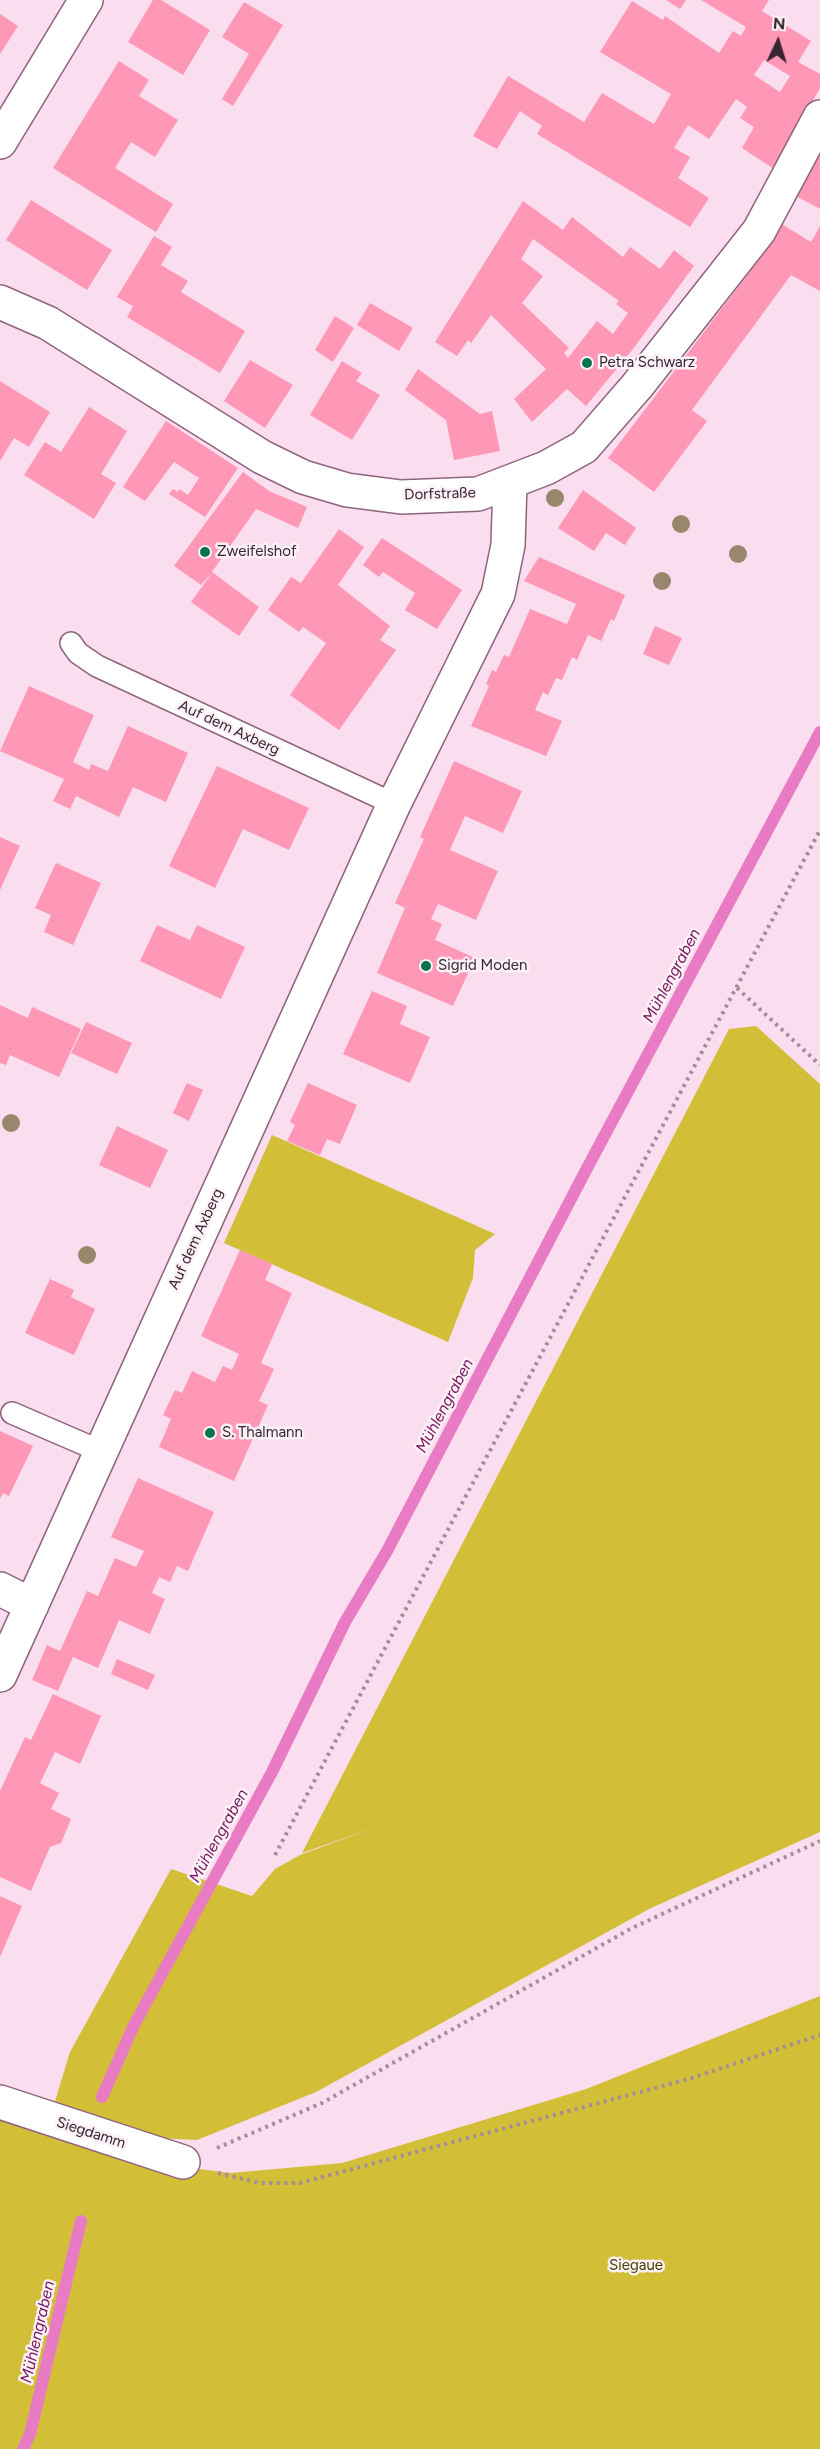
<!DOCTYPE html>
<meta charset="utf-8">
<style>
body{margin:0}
#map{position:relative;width:820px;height:2449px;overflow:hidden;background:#faddef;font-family:Figtree,sans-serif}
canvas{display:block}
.north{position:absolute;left:748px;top:12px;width:60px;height:60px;-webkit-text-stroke:4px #fbf1f6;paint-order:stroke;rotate:4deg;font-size:16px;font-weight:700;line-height:24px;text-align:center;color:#372531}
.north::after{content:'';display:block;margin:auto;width:21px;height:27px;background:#372531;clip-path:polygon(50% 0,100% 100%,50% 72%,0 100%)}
</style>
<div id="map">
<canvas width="820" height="2449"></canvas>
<div class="north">N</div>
</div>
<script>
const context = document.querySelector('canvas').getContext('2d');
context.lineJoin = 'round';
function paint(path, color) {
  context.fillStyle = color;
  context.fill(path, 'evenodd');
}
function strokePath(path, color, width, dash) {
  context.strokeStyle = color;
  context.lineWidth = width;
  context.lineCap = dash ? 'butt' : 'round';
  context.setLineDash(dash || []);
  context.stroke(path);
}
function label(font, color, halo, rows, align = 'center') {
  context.font = font + ' Figtree,sans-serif';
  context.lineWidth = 5;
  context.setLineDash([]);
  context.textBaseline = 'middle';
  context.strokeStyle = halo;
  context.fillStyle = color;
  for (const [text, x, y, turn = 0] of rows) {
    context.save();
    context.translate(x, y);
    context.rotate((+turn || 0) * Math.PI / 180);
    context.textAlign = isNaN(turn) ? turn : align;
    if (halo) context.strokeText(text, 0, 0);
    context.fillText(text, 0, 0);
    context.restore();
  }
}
paint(new Path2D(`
 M756,1026L820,1084V1832L651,1908L316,2092L197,2140L135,2137L53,2108L70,2052L171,1869L252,1896L275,1869L300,1855L373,1828L302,1853L729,1029Z
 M272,1135L495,1234L475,1250L473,1278L448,1342L224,1243Z
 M820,1996V2449H0V2120L31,2131L34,2118L150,2163L231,2173L342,2163L586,2089Z`), '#d2bf37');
strokePath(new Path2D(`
 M102,2097L134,2025L272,1772L345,1622L387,1551L585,1172L820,732
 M23,2449L30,2434L81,2221`), '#e97bc5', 12);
paint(new Path2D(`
 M153,0H161L210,30L183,75L128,42Z
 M666,0H686L680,9Z
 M701,0H769L762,11L811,41L798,62L820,74V88L774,169L742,148L754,127L740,118L747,107L736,99L709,139L688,125L674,148L690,157L678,178L709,198L690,227L537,134L542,126L520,111L497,149L473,136L508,76L584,122L602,93L654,124L671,94L600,52L632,1L663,20L665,16L719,53L733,31L741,36L746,27ZM764,60L790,76L780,92L754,75Z
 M244,2L283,25L233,106L222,99L249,54L222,37Z
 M0,14L18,26L0,54Z
 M119,61L149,80L139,96L178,120L155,157L131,142L115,168L173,204L156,232L53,168Z
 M820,151V209L794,195Z
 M31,200L112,250L87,290L6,240Z
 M523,201L563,230L572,217L623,257L630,247L660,269L674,250L694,266L633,349L586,406L567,389L532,422L514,399L546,369L491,315L471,343L468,340L457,356L435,342ZM533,239L619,301L616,304L628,313L613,334L597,321L568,358L564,353L569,348L522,303L543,276L521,259Z
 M780,223L811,242L820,226V291L791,275L692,410L707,421L654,492L608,458L761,257Z
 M154,236L172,247L161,265L188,281L181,292L245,331L220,373L127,317L133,306L117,297Z
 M370,303L413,328L399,351L357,325Z
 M335,316L354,328L333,362L315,350Z
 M250,360L293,385L265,428L224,401Z
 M342,361L362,373L356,381L380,395L352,440L310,415Z
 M418,369L480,414L492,411L500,451L454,460L446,420L405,390Z
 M0,381L50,412L29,447L14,438L0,461Z
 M89,407L127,431L101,474L116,483L94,519L24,475L45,442L61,452Z
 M166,421L238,468L205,517L169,494L173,489L178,492L179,489L188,495L199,478L174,462L145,501L123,487Z
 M243,472L269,491L307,507L298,528L256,509L212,572L259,607L239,636L191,602L212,573L201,585L174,566Z
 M583,490L636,528L625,545L606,533L594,551L558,528Z
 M339,529L364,547L338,585L390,626L380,640L396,650L339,730L290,695L326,643L303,627L299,632L268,610L291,577L301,583Z
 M382,538L462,590L437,629L405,610L415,593L383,572L379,577L363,565Z
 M539,557L625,595L614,621L611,619L601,641L588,635L577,660L572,657L562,680L556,678L548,695L543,692L535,710L562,721L546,756L471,726L489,686L486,684L492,670L496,672L504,655L509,657L530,609L567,624L576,604L524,581Z
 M655,626L682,638L669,665L643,654Z
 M29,686L94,715L73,762L89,770L91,764L108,771L128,726L188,753L166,802L133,787L119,817L76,796L70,809L53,801L64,779L0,751Z
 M454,761L522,791L503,833L465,816L450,850L498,871L476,920L438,904L431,919L442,924L435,940L475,958L453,1006L377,973L405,908L395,903L424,839L420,837Z
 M217,766L309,808L289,850L243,829L215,888L169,866Z
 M0,837L20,846L0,890Z
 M56,863L101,883L73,945L44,932L51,915L35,908Z
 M157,925L190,940L197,925L245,947L221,999L140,961Z
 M372,991L407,1006L400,1024L430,1037L410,1083L343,1054Z
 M0,1005L28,1018L32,1007L81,1029L59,1077L10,1055L6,1065L0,1063Z
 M86,1022L132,1043L117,1074L71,1053Z
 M187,1083L203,1090L189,1121L173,1113Z
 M308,1083L357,1105L340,1144L327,1139L320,1155L287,1141L295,1125L290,1122Z
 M117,1126L168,1150L150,1188L99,1165Z
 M240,1250L272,1264L265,1280L292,1293L261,1363L274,1369L259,1401L268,1405L234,1481L159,1447L171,1419L163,1415L175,1390L182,1393L192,1371L215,1382L223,1366L232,1370L239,1354L201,1336Z
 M50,1279L74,1290L71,1297L95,1309L74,1355L25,1333Z
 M0,1431L33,1446L9,1496L3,1493L0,1499Z
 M138,1478L214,1512L188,1571L177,1566L170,1582L159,1577L152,1593L165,1599L150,1634L119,1620L98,1668L73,1657L58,1691L32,1680L47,1645L60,1651L87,1591L98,1596L115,1558L136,1567L144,1551L111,1537Z
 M117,1659L155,1675L148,1690L111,1674Z
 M53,1694L101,1716L80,1764L55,1752L40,1783L59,1793L51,1809L71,1819L61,1843L50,1847L31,1891L0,1877V1791L25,1737L31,1740Z
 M0,1896L22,1906L0,1957Z`), '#ff97b6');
const lane = new Path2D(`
 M71,643L78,653L97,666L394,804
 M12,1413L100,1451`);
const street = new Path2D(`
 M0,142L86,0
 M0,302L48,323L262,457L303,477L347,490L401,497L478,494L546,468L584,447L637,386L759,231L820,117
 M0,1589L32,1605
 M0,1675L394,804L498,594L508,545L510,483
 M0,2102L183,2162`);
strokePath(lane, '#8e647e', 24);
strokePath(street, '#8e647e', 36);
strokePath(new Path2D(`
 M737,988L820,1065
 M275,1855L820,830
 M217,2148L322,2103L632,1928L820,1841
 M218,2173L260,2183H300L692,2078L820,2035`), '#a48c9b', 4, [3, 4.5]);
strokePath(lane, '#fff', 21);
strokePath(street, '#fff', 33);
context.fillStyle = '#98876c';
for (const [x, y] of [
 [555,498],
 [681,524],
 [738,554],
 [662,581],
 [11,1123],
 [87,1255]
]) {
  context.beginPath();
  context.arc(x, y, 9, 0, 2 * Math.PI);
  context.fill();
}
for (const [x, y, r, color] of [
 [587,363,6,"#07744d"],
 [205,552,6,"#07744d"],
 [426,966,6,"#07744d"],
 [210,1433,6,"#07744d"]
]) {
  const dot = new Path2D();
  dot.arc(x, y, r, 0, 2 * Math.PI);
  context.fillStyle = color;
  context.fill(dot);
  strokePath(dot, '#fbf1f6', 2);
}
label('15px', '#372531', '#fbf1f6', [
 ["Petra Schwarz",599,363],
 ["Zweifelshof",217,552],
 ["Sigrid Moden",438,966],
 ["S. Thalmann",222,1433]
], 'left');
label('15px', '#372531', '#fbf1f6', [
 ["Dorfstraße",440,494,-2],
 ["Auf dem Axberg",229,728,25],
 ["Auf dem Axberg",196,1239,-65],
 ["Siegdamm",91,2133,18]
]);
label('15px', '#484000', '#fbf1f6', [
 ["Siegaue",636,2266]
]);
label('italic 16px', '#77145e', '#fbf1f6', [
 ["Mühlengraben",672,976,-62],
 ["Mühlengraben",445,1406,-62],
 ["Mühlengraben",219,1836,-61],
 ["Mühlengraben",38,2332,-77]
]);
</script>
